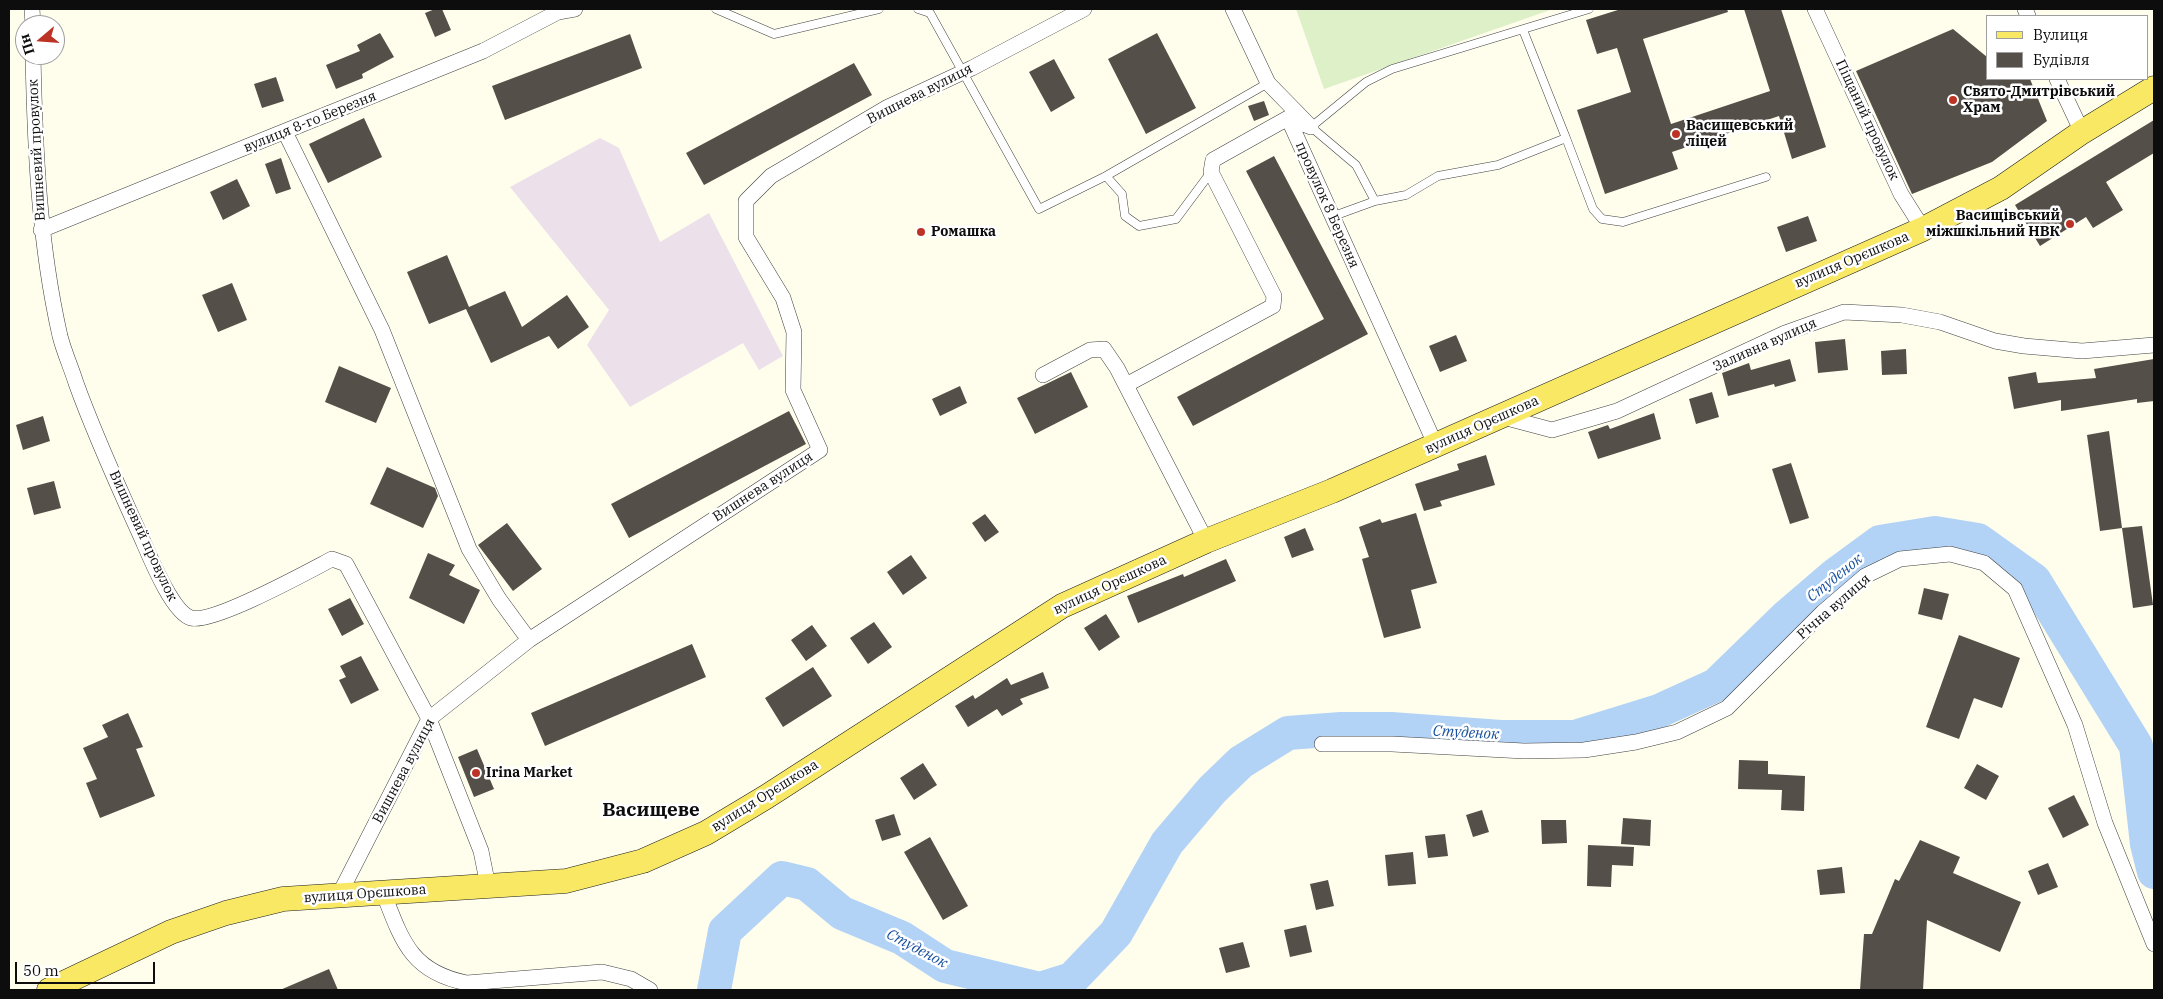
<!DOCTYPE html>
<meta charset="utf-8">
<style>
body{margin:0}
#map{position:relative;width:2163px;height:999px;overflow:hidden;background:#fffeec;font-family:"IBM Plex Serif",serif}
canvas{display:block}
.frame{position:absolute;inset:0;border:10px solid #0d0d0d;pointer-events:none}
.legend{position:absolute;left:1986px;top:15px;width:162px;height:65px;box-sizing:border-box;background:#fff;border:1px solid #9e9e9e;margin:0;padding:6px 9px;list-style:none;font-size:15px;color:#0d0d0d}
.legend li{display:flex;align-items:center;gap:10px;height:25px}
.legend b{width:25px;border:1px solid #9e9e9e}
.north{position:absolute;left:15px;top:15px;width:50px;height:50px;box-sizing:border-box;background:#fff;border:1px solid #9e9e9e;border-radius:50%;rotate:252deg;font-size:14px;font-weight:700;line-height:20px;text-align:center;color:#0d0d0d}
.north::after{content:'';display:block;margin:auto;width:18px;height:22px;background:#bc3325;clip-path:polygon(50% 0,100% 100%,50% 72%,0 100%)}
.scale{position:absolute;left:15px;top:962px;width:140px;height:22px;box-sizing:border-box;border:2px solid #0d0d0d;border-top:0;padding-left:6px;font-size:15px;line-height:18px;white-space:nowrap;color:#0d0d0d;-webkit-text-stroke:4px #fff;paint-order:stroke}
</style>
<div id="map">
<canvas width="2163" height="999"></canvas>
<div class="frame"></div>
<ul class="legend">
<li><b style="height:6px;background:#f8e864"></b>Вулиця</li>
<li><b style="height:14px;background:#554f49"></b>Будівля</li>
</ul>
<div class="north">Пн</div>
<div class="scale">50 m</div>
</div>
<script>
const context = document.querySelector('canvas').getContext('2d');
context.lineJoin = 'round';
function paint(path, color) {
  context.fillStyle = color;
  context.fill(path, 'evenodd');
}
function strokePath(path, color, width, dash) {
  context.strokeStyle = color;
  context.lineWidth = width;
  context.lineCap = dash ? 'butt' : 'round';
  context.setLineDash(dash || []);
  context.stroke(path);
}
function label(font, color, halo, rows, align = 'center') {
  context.font = font + ' "IBM Plex Serif",serif';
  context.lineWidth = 5;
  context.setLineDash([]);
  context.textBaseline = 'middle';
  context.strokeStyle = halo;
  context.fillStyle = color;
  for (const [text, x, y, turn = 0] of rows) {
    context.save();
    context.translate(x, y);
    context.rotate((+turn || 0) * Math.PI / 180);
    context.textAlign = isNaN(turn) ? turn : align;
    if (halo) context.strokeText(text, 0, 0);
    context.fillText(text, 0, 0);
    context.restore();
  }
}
paint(new Path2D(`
 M600,138L619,148L660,242L709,213L783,356L759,370L743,343L630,407L587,345L609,310L510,187Z`), '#ece1eb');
paint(new Path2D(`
 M1296,9H1553L1324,89Z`), '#ddf0c8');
strokePath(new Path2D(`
 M714,990L725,931L782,878L807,884L842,913L902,938L945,966L1040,989L1072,979L1116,933L1167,843L1212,790L1241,762L1288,733L1341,729H1391L1501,737H1575L1659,711L1716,685L1786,617L1835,575L1880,542L1935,533L1978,540L2034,580L2136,746L2147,844L2154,872`), '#b2d3f6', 34);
paint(new Path2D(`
 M435,9H442L451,30L435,37L425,13Z
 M1621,9H1727L1728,12L1643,39L1671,124L1770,91L1744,9H1781L1826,147L1792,159L1779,116L1672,152L1678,169L1605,194L1577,110L1631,92L1617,48L1597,54L1586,20Z
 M1953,29L1987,57V79H2030L2047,121L1992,162L1912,194L1856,71Z
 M380,33L394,57L362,74L363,78L336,89L326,65L360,51L357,45Z
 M1157,33L1196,108L1146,134L1108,59Z
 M630,34L642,68L505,120L492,86Z
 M1054,59L1075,98L1051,112L1029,72Z
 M854,63L872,95L704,185L686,153Z
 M276,77L284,101L262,108L254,84Z
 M1264,101L1269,115L1254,121L1248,106Z
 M364,118L382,157L328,183L309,144Z
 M2154,120V153L2106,182L2123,210L2093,228L2086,217L2040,246L2015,205Z
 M1274,156L1368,334L1193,426L1177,397L1324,319L1246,171Z
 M281,158L291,189L276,194L265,164Z
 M237,179L250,206L223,220L210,192Z
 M1808,216L1817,241L1786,252L1777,227Z
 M447,255L469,307L505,291L522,327L567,295L589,327L558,349L549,336L491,363L466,309L429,324L407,272Z
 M232,283L247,320L218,332L202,295Z
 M1456,335L1467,361L1440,372L1429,346Z
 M1845,339L1848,370L1818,373L1815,342Z
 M1906,349L1907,374L1882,375L1881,351Z
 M1790,359L1796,381L1775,387L1774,384L1728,396L1722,373L1749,363L1751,370Z
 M2154,359V401L2137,403V399L2061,411V400L2014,409L2008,377L2036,372L2038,383L2096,378L2094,369Z
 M339,366L391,388L376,423L325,402Z
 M1071,372L1088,407L1035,434L1017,398Z
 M960,386L967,403L940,416L932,399Z
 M1712,392L1719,417L1696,424L1689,399Z
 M789,411L806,444L629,538L611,504Z
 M1654,413L1661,439L1598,459L1588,432L1608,425L1610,429Z
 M43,416L50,441L23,450L16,425Z
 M2109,431L2122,528L2100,531L2087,435Z
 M1486,455L1495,485L1440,501L1442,506L1424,511L1415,484L1459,470L1457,464Z
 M1791,463L1809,518L1790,524L1772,469Z
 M387,467L435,488L438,496L423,528L370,504Z
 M54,481L61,508L34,515L27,488Z
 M1416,513L1437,583L1411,590L1421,628L1384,638L1362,559L1369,557L1359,527L1380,519L1382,523Z
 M985,514L999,532L985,542L972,523Z
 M507,523L542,569L513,591L478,545Z
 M2142,526L2153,605L2133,608L2122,528Z
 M1305,528L1314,550L1292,558L1284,537Z
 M428,553L455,565L449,575L480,590L464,624L409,598Z
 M911,555L927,578L903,595L887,572Z
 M1226,559L1236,581L1138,623L1127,596L1183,574L1184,577Z
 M1924,588L1949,594L1942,620L1918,614Z
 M350,598L364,624L342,636L328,609Z
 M1106,614L1120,637L1099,651L1084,628Z
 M874,622L892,647L868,664L850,638Z
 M812,625L827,646L806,661L791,640Z
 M1959,635L2020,658L2002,708L1974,698L1959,739L1926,727Z
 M692,644L706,677L545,746L531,713Z
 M361,656L379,690L351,704L339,680L346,677L340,666Z
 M813,667L832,696L783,727L765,698Z
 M1043,672L1049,688L1020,699L1023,704L1002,716L997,709L968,727L955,706L973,695L975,699L1007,678L1011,685Z
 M128,713L143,747L136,749L155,796L100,818L86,783L97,779L83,748L108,737L102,725Z
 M477,749L494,789L474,797L458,757Z
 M1739,760L1768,761V774L1805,776L1804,811L1781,810L1782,790L1738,789Z
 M923,763L937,785L914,800L900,778Z
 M1977,764L1999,776L1986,800L1964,788Z
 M2074,795L2089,825L2063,838L2048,808Z
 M1482,810L1489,832L1473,837L1466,815Z
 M894,814L901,835L882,841L875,820Z
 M1623,818L1651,820L1650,846L1621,844Z
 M1541,820H1566L1567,843L1542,844Z
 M1445,834L1448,856L1428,858L1425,836Z
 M930,837L968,906L943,920L904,852Z
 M1920,840L1960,857L1953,873L2021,902L2000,952L1927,920L1923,990H1860L1864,934H1872L1895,879L1899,881Z
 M1588,845L1634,847L1633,866L1612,865L1611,887L1587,886Z
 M1413,852L1416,884L1388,886L1385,855Z
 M2048,863L2058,887L2038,895L2028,871Z
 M1842,867L1845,893L1820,895L1817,870Z
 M1328,880L1334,906L1316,910L1310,884Z
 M1306,925L1312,952L1290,957L1284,930Z
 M1243,942L1250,967L1226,973L1219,948Z
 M329,969L338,990H280Z`), '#554f49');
const lane = new Path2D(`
 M716,9L774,34L879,9
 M918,9L930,13L1039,209L1106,176L1268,83
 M1523,30L1566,138
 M1106,176L1122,194L1125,216L1139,226L1176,219L1211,172
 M1375,201L1356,165L1311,127L1366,82L1392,69L1589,9
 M1331,217L1375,201L1406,195L1438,176L1498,165L1566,138L1593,209L1602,219L1623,222L1766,177`);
const street = new Path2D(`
 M32,9L33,25
 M1233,9L1268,83L1311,127L1288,118L1436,446
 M1815,9L1901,194L1923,229
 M2025,9L2028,16
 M33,55C35,150 39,243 60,336C64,352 71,367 76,383C95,436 119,488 142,539C150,557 172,612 191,618C213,624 309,571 332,559L346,564L429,719L481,851L488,886
 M2057,79L2082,132
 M285,132L382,330L469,549L499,599L529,640
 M41,230L483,51L558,12L575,9
 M1043,375L1090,350L1104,349L1117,368L1206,541
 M1126,385L1273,306L1274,296L1211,172L1213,160L1288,118
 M1503,417L1552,430L1617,411L1785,333L1844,312L1902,315L1940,322L1995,341L2024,346L2082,351L2154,345
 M1322,744H1392L1524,751L1584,750L1636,742L1677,732L1727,708L1823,612L1865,576L1900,559L1950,554L1984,563L2015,589L2075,725L2105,823L2154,944
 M383,892C402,941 411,972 467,983L602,972L631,979L650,990
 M339,895L429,719L529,640L820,450L793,390L794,332L783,298L746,237V201L771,176L888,107L972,68L1084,9`);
const primary = new Path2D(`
 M49,990L171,932L226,913L283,899L566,881L643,861L706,833L766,797L1062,606L1206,541L1332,491L1923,229L2001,188L2082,132L2154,88`);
strokePath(lane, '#404040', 9);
strokePath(street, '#404040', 16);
strokePath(primary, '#1e1e1e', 25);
strokePath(lane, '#fff', 8);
strokePath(street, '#fff', 15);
strokePath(primary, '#f8e864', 24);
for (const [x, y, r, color] of [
 [1953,100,5,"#bc3325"],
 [1676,134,5,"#bc3325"],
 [2070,224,5,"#bc3325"],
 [921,232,5,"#bc3325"],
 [476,773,5,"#bc3325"]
]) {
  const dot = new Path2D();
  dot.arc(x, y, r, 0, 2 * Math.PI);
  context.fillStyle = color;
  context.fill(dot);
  strokePath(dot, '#fff', 2);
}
label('bold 14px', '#0d0d0d', '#fff', [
 ["Свято-Дмитрівський",1963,92],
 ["Храм",1963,108],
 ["Васищевський",1686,126],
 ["ліцей",1686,142],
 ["Васищівський",2060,216,"right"],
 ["міжшкільний НВК",2060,232,"right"],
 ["Ромашка",931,232],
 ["Irina Market",486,773]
], 'left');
label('14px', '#0d0d0d', '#fff', [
 ["Вишнева вулиця",920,94,-27],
 ["Піщаний провулок",1867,120,65],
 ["вулиця 8-го Березня",310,122,-22],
 ["Вишневий провулок",37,150,-93],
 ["провулок 8 Березня",1327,205,66],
 ["вулиця Орєшкова",1852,260,-23],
 ["Заливна вулиця",1765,345,-24],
 ["вулиця Орєшкова",1482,425,-24],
 ["Вишнева вулиця",763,487,-33],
 ["Вишневий провулок",143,536,65],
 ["вулиця Орєшкова",1110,585,-25],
 ["Річна вулиця",1834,607,-41],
 ["Вишнева вулиця",404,771,-62],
 ["вулиця Орєшкова",765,796,-32],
 ["вулиця Орєшкова",365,894,-4]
]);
label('italic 15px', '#17509e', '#fff', [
 ["Студенок",1835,578,-39],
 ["Студенок",1466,733,3],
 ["Студенок",917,949,28]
]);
label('bold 19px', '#0d0d0d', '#fff', [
 ["Васищеве",651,811]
]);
</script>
